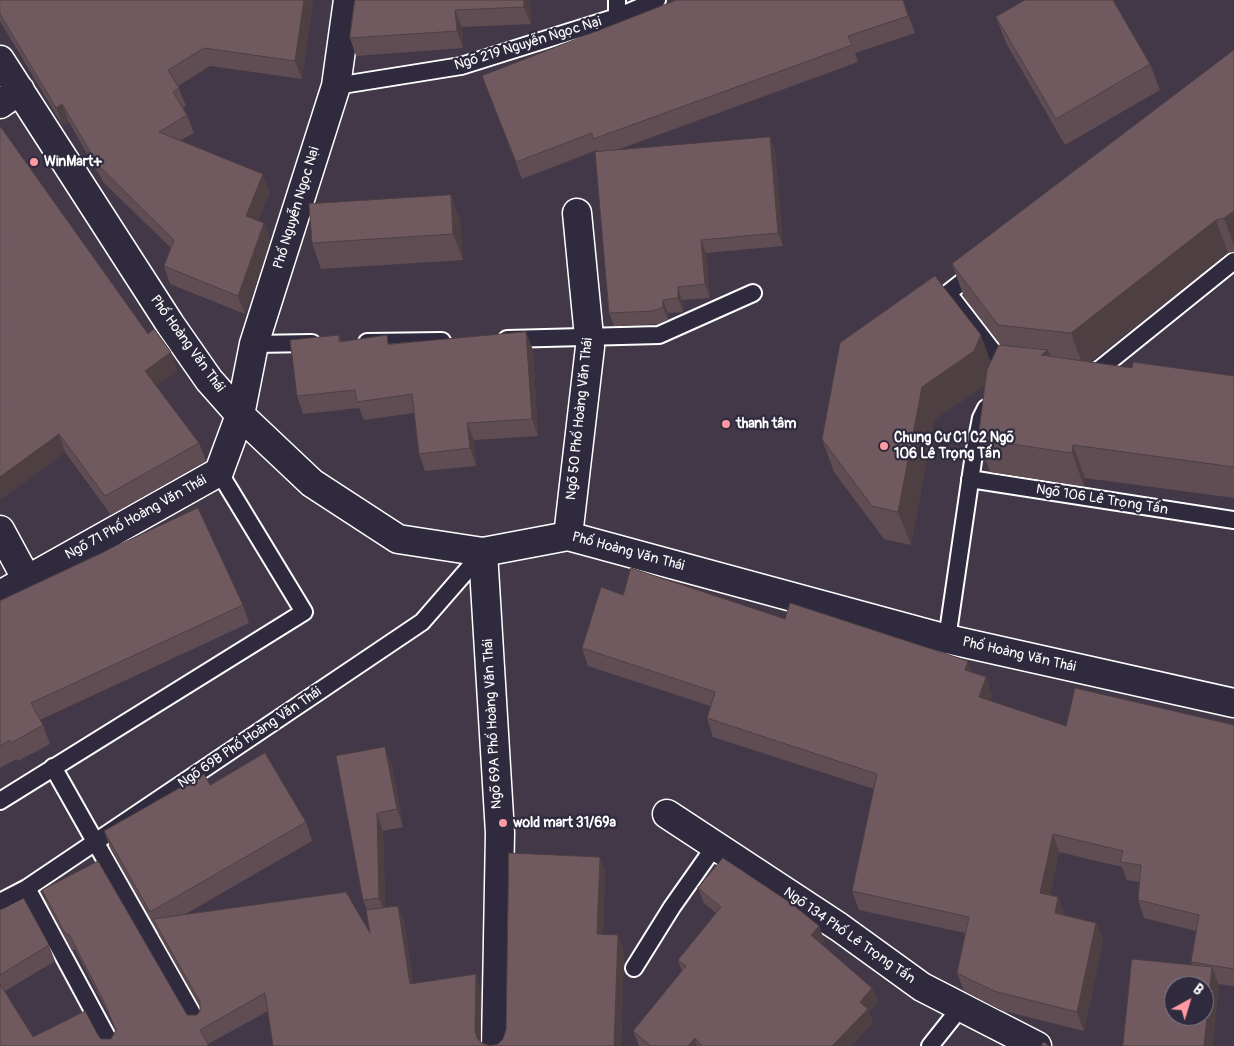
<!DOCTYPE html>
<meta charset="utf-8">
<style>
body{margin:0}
#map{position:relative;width:1234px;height:1046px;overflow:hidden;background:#423848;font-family:Pangolin,sans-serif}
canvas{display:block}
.north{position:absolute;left:1164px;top:976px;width:50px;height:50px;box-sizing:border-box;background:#2f2a3d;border:1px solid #827f8b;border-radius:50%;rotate:39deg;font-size:14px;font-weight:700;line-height:20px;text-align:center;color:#fff}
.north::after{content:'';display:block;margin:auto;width:18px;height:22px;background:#ff9aa2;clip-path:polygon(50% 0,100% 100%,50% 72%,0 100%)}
</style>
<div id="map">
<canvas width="1234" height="1046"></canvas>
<div class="north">B</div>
</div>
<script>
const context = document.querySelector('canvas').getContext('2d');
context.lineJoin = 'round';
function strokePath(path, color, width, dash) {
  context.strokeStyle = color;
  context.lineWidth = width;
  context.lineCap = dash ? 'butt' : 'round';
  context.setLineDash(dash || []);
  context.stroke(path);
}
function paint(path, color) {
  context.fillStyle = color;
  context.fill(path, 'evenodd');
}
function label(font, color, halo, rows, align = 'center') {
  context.font = font + ' Pangolin,sans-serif';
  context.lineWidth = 4.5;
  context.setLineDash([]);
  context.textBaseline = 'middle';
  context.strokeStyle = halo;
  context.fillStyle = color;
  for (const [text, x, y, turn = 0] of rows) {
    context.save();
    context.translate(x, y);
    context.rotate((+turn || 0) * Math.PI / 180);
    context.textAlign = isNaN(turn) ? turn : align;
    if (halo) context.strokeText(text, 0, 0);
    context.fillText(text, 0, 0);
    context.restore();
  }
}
const lane = new Path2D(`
 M617,0V17
 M336,86L461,66L617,17L657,0
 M976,271L948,293L1005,367L1009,368
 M507,339L659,335L753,293
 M367,342L442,341
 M254,344L312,343
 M1090,377L1234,261
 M970,479L1234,520
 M947,639L974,454L981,418L986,408
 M53,767L197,1022
 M0,801L304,612L219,472
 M27,888L112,1046
 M0,902L27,888L422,622L483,552
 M634,968L672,907L715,846
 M930,1046L961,1007`);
const street = new Path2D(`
 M0,60L170,324L209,380L240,415L312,483L398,539L483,552L568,536L947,639L1234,703
 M0,104L20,90
 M0,530L26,578
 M568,536L590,347L577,213
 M483,552L500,833L496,1046
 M0,595L219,472L240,415L254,344L336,86L348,0
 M667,814L839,927L922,987L1037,1046`);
strokePath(lane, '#fff', 20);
strokePath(street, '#fff', 31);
strokePath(lane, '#2f2a3d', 16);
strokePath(street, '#2f2a3d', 28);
paint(new Path2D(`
 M0,0H313L302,79L210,66L178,86L186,106L183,108L187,115L194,133L181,140L270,192L258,221L264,223L270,241L245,314L170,284L164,266L171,248L104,183L69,122L63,126L0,21Z
 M355,0H530L531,24L462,27L463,48L356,56L350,38Z
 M903,0L915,33L855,53L858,62L617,150H775L783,246L706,253L710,298L682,300L683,312L668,313V320L658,324L614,326L609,313L597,150L522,179L482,76Z
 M996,17L1150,64L1160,90L1065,145L1006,43Z
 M1234,50V252L1228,253L1089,362L1132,368L1234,376V498L1085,478L1084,486L990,472L978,439L985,385L934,420L911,545L884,539L834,472L822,439L991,362L1001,345L964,297L952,264Z
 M451,195L460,221L463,260L321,269L312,243Z
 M148,334L177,370L156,386L199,443L206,461L111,515L65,452L0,500Z
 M339,335L341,342L533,350L538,436L474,440L476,466L425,471L419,454L414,413L364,420L359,408L303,414L297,396Z
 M623,595L785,619L972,672L986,677L992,695L990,701L1066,726L1234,725V986L1218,984L1219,985L1192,965L1191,962L1196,931L1144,918L1138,900L1139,882L1127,880L1122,867L1059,852L1050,895L1058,897L1065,915L1096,923L1103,941L1084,1031L1000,1010L964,991L957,973L965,933L859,910L852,891L874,789L713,737L707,718L710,706L588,666L582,648Z
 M0,601L243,605L249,623L40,720L43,725L50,744L18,761L16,759L0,768Z
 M336,756L392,765L403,827L383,831L385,907L398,906L404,921L413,983L481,990V1042L482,1043L490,1046L498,1044L503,1039L600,857L605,873L603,934L618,935L624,951L621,1046H273L268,1011L208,1044L0,1046V911L49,945L55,961L5,991L33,1037L98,1035L101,1039H111L116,1031L110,1017L75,949L72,951L48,906L42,890L187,1015H197L200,1011V1007L159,935L157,930L111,850L104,831L210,785L306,822L312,841L184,915L370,933L367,910L363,900Z
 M698,888L819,926L824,940L821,944L872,988L878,1002L869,1012L873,1023L851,1046H639L633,1031L682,971L678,960L716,913L704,903Z`), '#604d53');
paint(new Path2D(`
 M304,0H313L302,79L295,61Z
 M524,0H530L531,24L524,7Z
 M455,10L462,27L463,48L457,31Z
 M62,104L69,122L63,126L56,108Z
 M770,137L775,150L783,246L778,233Z
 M263,174L270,192L252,234L246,216Z
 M451,195L460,221L463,260L453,234Z
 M1234,211V246L1224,218Z
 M1216,220L1228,253L1083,366L1071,333Z
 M264,223L270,241L245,314L238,296Z
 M701,240L706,253L710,298L705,284Z
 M678,287L682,300L683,312L678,298Z
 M663,300L668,313V320L663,307Z
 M526,332L533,350L538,436L532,419Z
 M981,335L993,368L986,385L934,420L911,545L898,512L922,387Z
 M1048,350L1060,384L1041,355Z
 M171,352L177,370L152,389L145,371Z
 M467,423L474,440L476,466L470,448Z
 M59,434L65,452L0,500V477Z
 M1073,445L1085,478L1084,486L1072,453Z
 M968,661L975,679L965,670Z
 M986,677L992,695L986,716L979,697Z
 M385,747L392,765L403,827L397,809Z
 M377,813L383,831L386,916L379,898Z
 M1053,834L1059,852L1047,912L1040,893Z
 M600,857L605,873L603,950L597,934Z
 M1058,897L1065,915L1055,913Z
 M398,906L404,921L415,999L410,984Z
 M1096,923L1103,941L1084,1031L1077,1012Z
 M819,926L824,940L816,950L811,935Z
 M618,935L624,951L621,1046H614Z
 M1212,967L1219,985L1213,1046H1204Z
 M476,974L481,990L480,1046L477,1038L475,1030Z
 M872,988L878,1002L869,1012L873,1023L851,1046H832L860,1002Z
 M695,1038L697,1046H688Z`), '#4e3f43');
const building = new Path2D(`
 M0,0H304L295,61L204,48L168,70L179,88L173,92L187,115L159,132L263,174L246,216L264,223L238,296L164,266L174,240L98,165L62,104L56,108L0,14Z
 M355,0H524V7L455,10L457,31L350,38Z
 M677,0H903L908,16L848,36L852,45L833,52L593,139L592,133L516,162L482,76Z
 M1025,0H1113L1150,64L1056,119L996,17Z
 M1234,50V211L1224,218L1216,220L1071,333L998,325L952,264Z
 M0,126L148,334L154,329L171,352L145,371L199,443L105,496L59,434L0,477Z
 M770,137L778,233L701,240L705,284L678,287V298L663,300V307L653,311L609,313L595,152Z
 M451,195L453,234L312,243L309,204Z
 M935,276L981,335L974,351L922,387L898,512L872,506L822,439L840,343Z
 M526,332L532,419L467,423L470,448L419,454L412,394L357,402L355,390L297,396L290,340L339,335V342L387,335L388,344Z
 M999,345L1048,350L1041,355L1132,368L1133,362L1234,376V467L1073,445L1072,453L978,439L987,370Z
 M198,508L243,605L31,703L43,725L11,743L10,740L0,746V601Z
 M631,568L785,619L790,603L968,661L965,670L986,677L979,697L1066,726L1075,688L1234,725V969L1191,962L1199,915L1138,900L1141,865L1120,862L1123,851L1053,834L1040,893L1058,897L1055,913L1096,923L1077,1012L994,991L957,973L969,917L852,891L877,774L707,718L715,692L582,648L601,587L623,595Z
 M385,747L397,809L377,813L379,898L363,900L336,756Z
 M265,753L306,822L150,912L104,831L204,774L210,785Z
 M509,853L600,857L597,934L618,935L614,1046H273L265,993L200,1030L209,1046H0V984L33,1037L85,1011L98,1035L101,1039H111L116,1030L104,1002L69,934L66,935L42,890L98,861L187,1015H197L200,1011V1002L153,919L346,892L370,933L366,910L398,906L410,984L476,974L475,1030L477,1038L482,1043L490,1046L498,1044L503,1039L506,1030Z
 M723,858L792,904L819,926L811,935L872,988L860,1002L868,1009L832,1046H702L695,1038L688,1046H651L633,1031L686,966L678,960L721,907L698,888Z
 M24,899L49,945L0,975V911Z
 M1132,959L1212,967L1204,1046H1123ZM1174,986H1204V1016H1174Z
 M1044,1042L1049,1046H1041Z`);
paint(building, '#705a60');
strokePath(building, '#4e3f43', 1);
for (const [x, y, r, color] of [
 [34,162,5,"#ff9aa2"],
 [726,424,5,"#ff9aa2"],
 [884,446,5,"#ff9aa2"],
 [503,823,5,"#ff9aa2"]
]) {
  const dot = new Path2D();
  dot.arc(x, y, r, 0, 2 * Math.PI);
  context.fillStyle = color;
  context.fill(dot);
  strokePath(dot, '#2f2a3d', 2);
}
label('14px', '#fff', '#2f2a3d', [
 ["Ngõ 219 Nguyễn Ngọc Nại",528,44,-17],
 ["Phố Nguyễn Ngọc Nại",297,208,-73],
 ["Phố Hoàng Văn Thái",187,344,54],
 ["Ngõ 50 Phố Hoàng Văn Thái",580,419,-84],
 ["Ngõ 106 Lê Trọng Tấn",1102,500,9],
 ["Ngõ 71 Phố Hoàng Văn Thái",136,518,-29],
 ["Phố Hoàng Văn Thái",628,552,15],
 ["Phố Hoàng Văn Thái",1019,655,13],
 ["Ngõ 69A Phố Hoàng Văn Thái",493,724,-93],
 ["Ngõ 69B Phố Hoàng Văn Thái",250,738,-34],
 ["Ngõ 134 Phố Lê Trọng Tấn",849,936,35]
]);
label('bold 14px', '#fff', '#2f2a3d', [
 ["WinMart+",44,162],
 ["thanh tâm",736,424],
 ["Chung Cư C1 C2 Ngõ",894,438],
 ["106 Lê Trọng Tấn",894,454],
 ["wold mart 31/69a",513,823]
], 'left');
</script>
